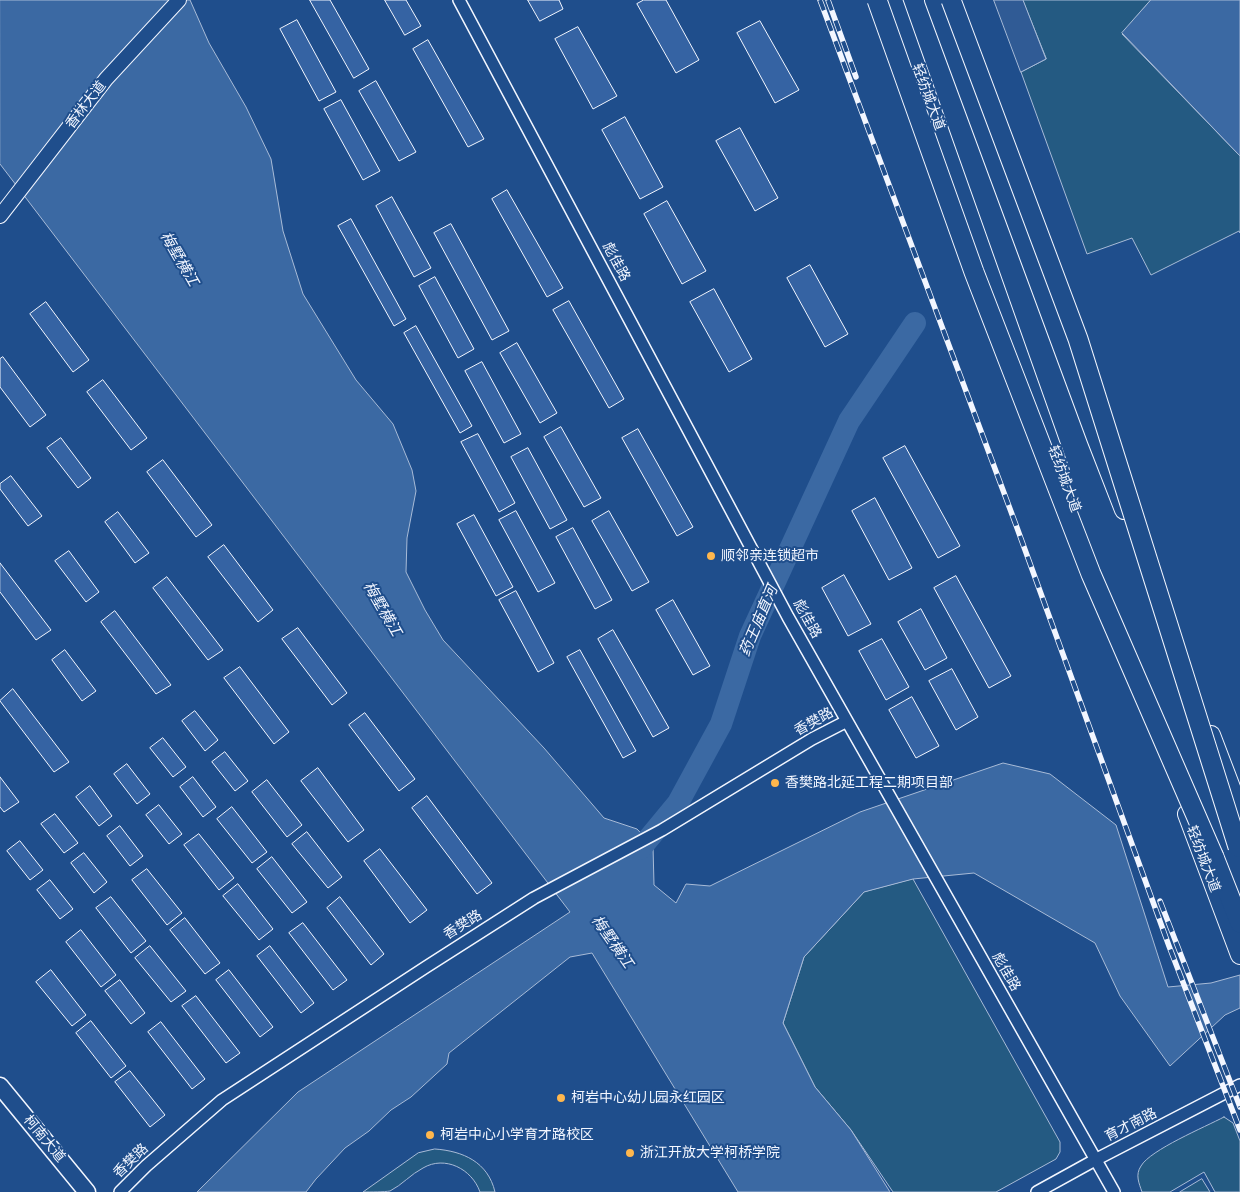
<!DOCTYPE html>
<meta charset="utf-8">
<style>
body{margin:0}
canvas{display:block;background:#1f4e8c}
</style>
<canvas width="1240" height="1192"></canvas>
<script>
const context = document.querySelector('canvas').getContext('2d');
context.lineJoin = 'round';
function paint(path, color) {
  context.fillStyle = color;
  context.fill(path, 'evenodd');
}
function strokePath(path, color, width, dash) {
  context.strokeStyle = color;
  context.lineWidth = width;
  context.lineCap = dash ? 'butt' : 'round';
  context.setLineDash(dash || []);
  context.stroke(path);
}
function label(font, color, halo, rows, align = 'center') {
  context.font = font + ' "Noto Sans","Noto Sans SC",sans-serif';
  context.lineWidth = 4;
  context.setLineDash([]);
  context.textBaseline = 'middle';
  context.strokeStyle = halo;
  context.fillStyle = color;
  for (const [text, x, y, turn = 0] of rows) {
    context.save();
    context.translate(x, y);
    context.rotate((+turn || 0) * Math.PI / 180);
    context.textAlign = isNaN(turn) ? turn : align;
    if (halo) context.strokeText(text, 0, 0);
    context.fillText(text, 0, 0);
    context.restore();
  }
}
const green = new Path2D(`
 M1023,0H1151L1122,34L1240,156V233L1239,231L1151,275L1132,238L1087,254L1021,72L1046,59Z
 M913,879L1060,1142V1152L1056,1159L996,1192H893L851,1130L815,1087L783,1023L804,957L864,892Z
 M1224,1117L1233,1123L1240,1141V1192H1215L1204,1172L1170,1192H1142C1139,1183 1135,1175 1141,1166C1150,1150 1205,1127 1224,1117Z
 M435,1149C463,1151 488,1162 495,1192H480C472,1169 445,1155 423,1168C411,1174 402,1185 390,1191C384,1192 371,1192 363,1192L418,1153Z
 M1202,1179L1210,1192H1180Z`);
paint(green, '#245a82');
strokePath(green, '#a8bbd7', 1);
const parking = new Path2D(`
 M994,0H1023L1046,59L1021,72Z`);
paint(parking, '#305b95');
strokePath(parking, '#a8bbd7', 1);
const water = new Path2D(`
 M0,0H190L209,43L246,107L271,159L283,231L303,294L356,380L393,424L412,470L416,491L407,538L406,572L425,610L443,640L544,748L604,818L637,829L653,846L654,885L676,903L686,884L710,886L860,812L1003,763L1050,774L1116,825L1168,987L1211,983L1240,975V1008L1225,1015L1170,1066L1120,996L1095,943L974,873L913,879L864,892L804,957L783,1023L815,1087L851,1130L890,1192H738L592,953L570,957L449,1053L447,1064L411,1097L391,1110L369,1131L345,1148L316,1179L306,1192H197L298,1092L570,912L0,164Z
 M1151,0H1240V156L1122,33Z`);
paint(water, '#3b69a3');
strokePath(water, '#a8bbd7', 1);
strokePath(new Path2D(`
 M640,849L678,803L721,724L750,636L849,421L915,323`), '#3b69a3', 22);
const building = new Path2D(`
 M310,0H330L369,69L354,78Z
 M385,0H406L421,26L405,35Z
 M528,0H559L563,9L540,21Z
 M644,0H666L699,60L676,73L637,4Z
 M297,20L336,92L319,101L280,29Z
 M760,21L799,90L775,103L737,33Z
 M578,27L617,96L593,109L555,39Z
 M428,40L484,139L468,147L413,49Z
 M376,81L416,152L399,161L359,91Z
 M341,100L380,171L363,180L324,109Z
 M625,117L663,187L640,199L602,130Z
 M740,128L778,198L755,211L716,141Z
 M507,190L563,288L547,297L492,199Z
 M392,197L431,268L414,277L376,206Z
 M667,201L706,271L682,284L644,214Z
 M351,219L406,319L394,326L338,226Z
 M451,224L509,331L492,340L434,233Z
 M810,265L848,334L825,347L787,278Z
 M435,277L474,349L458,358L419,286Z
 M714,289L752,359L729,372L690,302Z
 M569,301L624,399L609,408L553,310Z
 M46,302L89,360L73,372L30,314Z
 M416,326L472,426L460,433L404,333Z
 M517,343L557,413L540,423L500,353Z
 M3,357L46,415L30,427L0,387V359Z
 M482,362L521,434L504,443L465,371Z
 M103,380L147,438L131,450L87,392Z
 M561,427L601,498L584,507L544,437Z
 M638,429L693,527L677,536L622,438Z
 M478,434L515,503L499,512L461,442Z
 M61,438L91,478L78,488L47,448Z
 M905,446L960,546L938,558L883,458Z
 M528,448L567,520L550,529L511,457Z
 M163,460L212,525L196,537L147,472Z
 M11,476L42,516L28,526L0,489V484Z
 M875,498L912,568L889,580L852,511Z
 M516,511L555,583L538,592L499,520Z
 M609,511L649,582L632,591L592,521Z
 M118,512L149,553L135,563L105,522Z
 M474,515L513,587L496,596L457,524Z
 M573,528L612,600L595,609L556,537Z
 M224,545L273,610L258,622L208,557Z
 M69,551L99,592L86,602L55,561Z
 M0,563L51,630L36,640L0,592Z
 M844,575L871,624L848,636L822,588Z
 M956,576L1011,676L989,688L934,588Z
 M167,577L223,650L208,660L153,588Z
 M516,591L554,663L538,672L499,600Z
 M673,600L710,666L693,675L656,610Z
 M921,609L947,658L925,670L898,622Z
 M115,611L171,685L156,694L101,622Z
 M298,628L347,693L332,705L282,639Z
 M613,630L669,728L653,737L598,639Z
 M882,639L909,687L886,700L859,651Z
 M65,650L96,691L82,701L52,660Z
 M580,650L636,751L623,758L567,657Z
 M240,667L289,732L274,744L224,678Z
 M952,669L978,717L956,730L929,681Z
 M13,689L69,762L54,772L0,701Z
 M912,697L939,746L916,758L889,710Z
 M195,711L218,740L205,751L182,721Z
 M365,713L415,779L399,791L349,725Z
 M163,738L186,767L173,777L150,748Z
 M225,752L248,781L235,791L212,762Z
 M127,764L150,794L137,804L114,774Z
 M318,768L364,830L348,842L301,781Z
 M0,777L19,802L4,812L0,807Z
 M193,777L216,807L203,817L180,787Z
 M267,780L302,825L287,837L252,792Z
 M90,786L112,816L99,826L76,797Z
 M427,796L492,883L477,894L412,808Z
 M159,805L182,834L169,844L146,815Z
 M232,807L267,852L252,863L217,819Z
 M55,814L78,843L64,853L41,824Z
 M120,826L143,856L130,866L107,836Z
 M307,832L342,877L328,888L292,844Z
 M199,834L234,878L219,890L184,845Z
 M20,841L43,870L30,880L7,851Z
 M380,849L427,910L410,923L364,861Z
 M84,853L107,882L94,893L71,863Z
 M272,857L307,902L292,913L257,869Z
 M147,869L182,913L167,925L132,880Z
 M50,880L73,909L60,919L37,890Z
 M238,884L273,929L259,940L223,896Z
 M111,897L146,941L131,953L96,908Z
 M340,897L384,954L371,965L327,908Z
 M185,918L220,963L205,974L170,930Z
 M303,923L347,980L333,990L289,933Z
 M81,930L116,975L101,987L66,942Z
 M150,946L186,991L171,1002L135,958Z
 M270,946L314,1003L301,1013L257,956Z
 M51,970L86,1015L72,1026L36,982Z
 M229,970L273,1027L260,1037L216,980Z
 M120,980L145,1013L131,1024L105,991Z
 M196,996L240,1053L226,1063L182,1006Z
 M91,1021L126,1066L111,1078L76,1033Z
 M161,1022L205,1079L192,1089L148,1032Z
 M130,1071L165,1115L150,1127L115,1082Z`);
paint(building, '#3563a3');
strokePath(building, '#f2f6ff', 1);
const minor = new Path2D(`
 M459,0L788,617L1114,1192
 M120,1192L146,1166L222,1100L426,967L534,898L662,830L812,739L847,721
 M1037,1192L1095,1160L1240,1085`);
const tertiary = new Path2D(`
 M0,216L106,79L179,0`);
const secondary = new Path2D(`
 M0,1086L87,1192`);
const primary = new Path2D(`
 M893,0L1060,471
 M934,0L1096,438L1124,510
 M1211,735L1240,811
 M1187,814L1240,955`);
const trunk = new Path2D(`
 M1214,857L1240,923`);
strokePath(minor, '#f2f6ff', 14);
strokePath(tertiary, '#f2f6ff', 16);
strokePath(secondary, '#f2f6ff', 19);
strokePath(primary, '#f2f6ff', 20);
strokePath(trunk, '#f2f6ff', 21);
strokePath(minor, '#1f4e8c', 11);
strokePath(tertiary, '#1f4e8c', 14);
strokePath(secondary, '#1f4e8c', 16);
strokePath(primary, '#1f4e8c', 18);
strokePath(trunk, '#1f4e8c', 19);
const rail = new Path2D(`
 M820,0L1016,525L1169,946L1240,1130
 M828,0L856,77
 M1160,901L1240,1107`);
strokePath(rail, '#f2f6ff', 5.5);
strokePath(rail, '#1f4e8c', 4, [11]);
const trunkBridge = new Path2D(`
 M877,0L974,272L1091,574L1214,857
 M951,0L1078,339L1238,847`);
strokePath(trunkBridge, '#f2f6ff', 21, []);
strokePath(trunkBridge, '#1f4e8c', 19);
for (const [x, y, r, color] of [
 [711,556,5,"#ffb74d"],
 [775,783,5,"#ffb74d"],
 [561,1098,5,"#ffb74d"],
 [430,1135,5,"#ffb74d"],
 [630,1153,5,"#ffb74d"]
]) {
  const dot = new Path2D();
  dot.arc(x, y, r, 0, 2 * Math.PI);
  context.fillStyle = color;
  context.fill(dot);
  strokePath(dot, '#1f4e8c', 2);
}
label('14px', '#f2f6ff', '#1f4e8c', [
 ["轻纺城大道",928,97,70],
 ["香林大道",86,105,-52],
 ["彪佳路",616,262,62],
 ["轻纺城大道",1064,479,70],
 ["彪佳路",807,619,61],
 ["香樊路",814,722,-29],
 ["轻纺城大道",1203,859,69],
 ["香樊路",463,925,-32],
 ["彪佳路",1006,972,60],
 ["育才南路",1131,1125,-27],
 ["柯南大道",44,1139,50],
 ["香樊路",131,1161,-44]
]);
label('14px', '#f2f6ff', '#1f4e8c', [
 ["顺邻亲连锁超市",721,556],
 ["香樊路北延工程二期项目部",785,783],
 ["柯岩中心幼儿园永红园区",571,1098],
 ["柯岩中心小学育才路校区",440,1135],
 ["浙江开放大学柯桥学院",640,1153]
], 'left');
label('italic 15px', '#f2f6ff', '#1f4e8c', [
 ["梅墅横江",179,259,60],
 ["梅墅横江",382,609,60],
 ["药王庙直河",759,621,-67],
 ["梅墅横江",612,942,55]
]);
</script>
